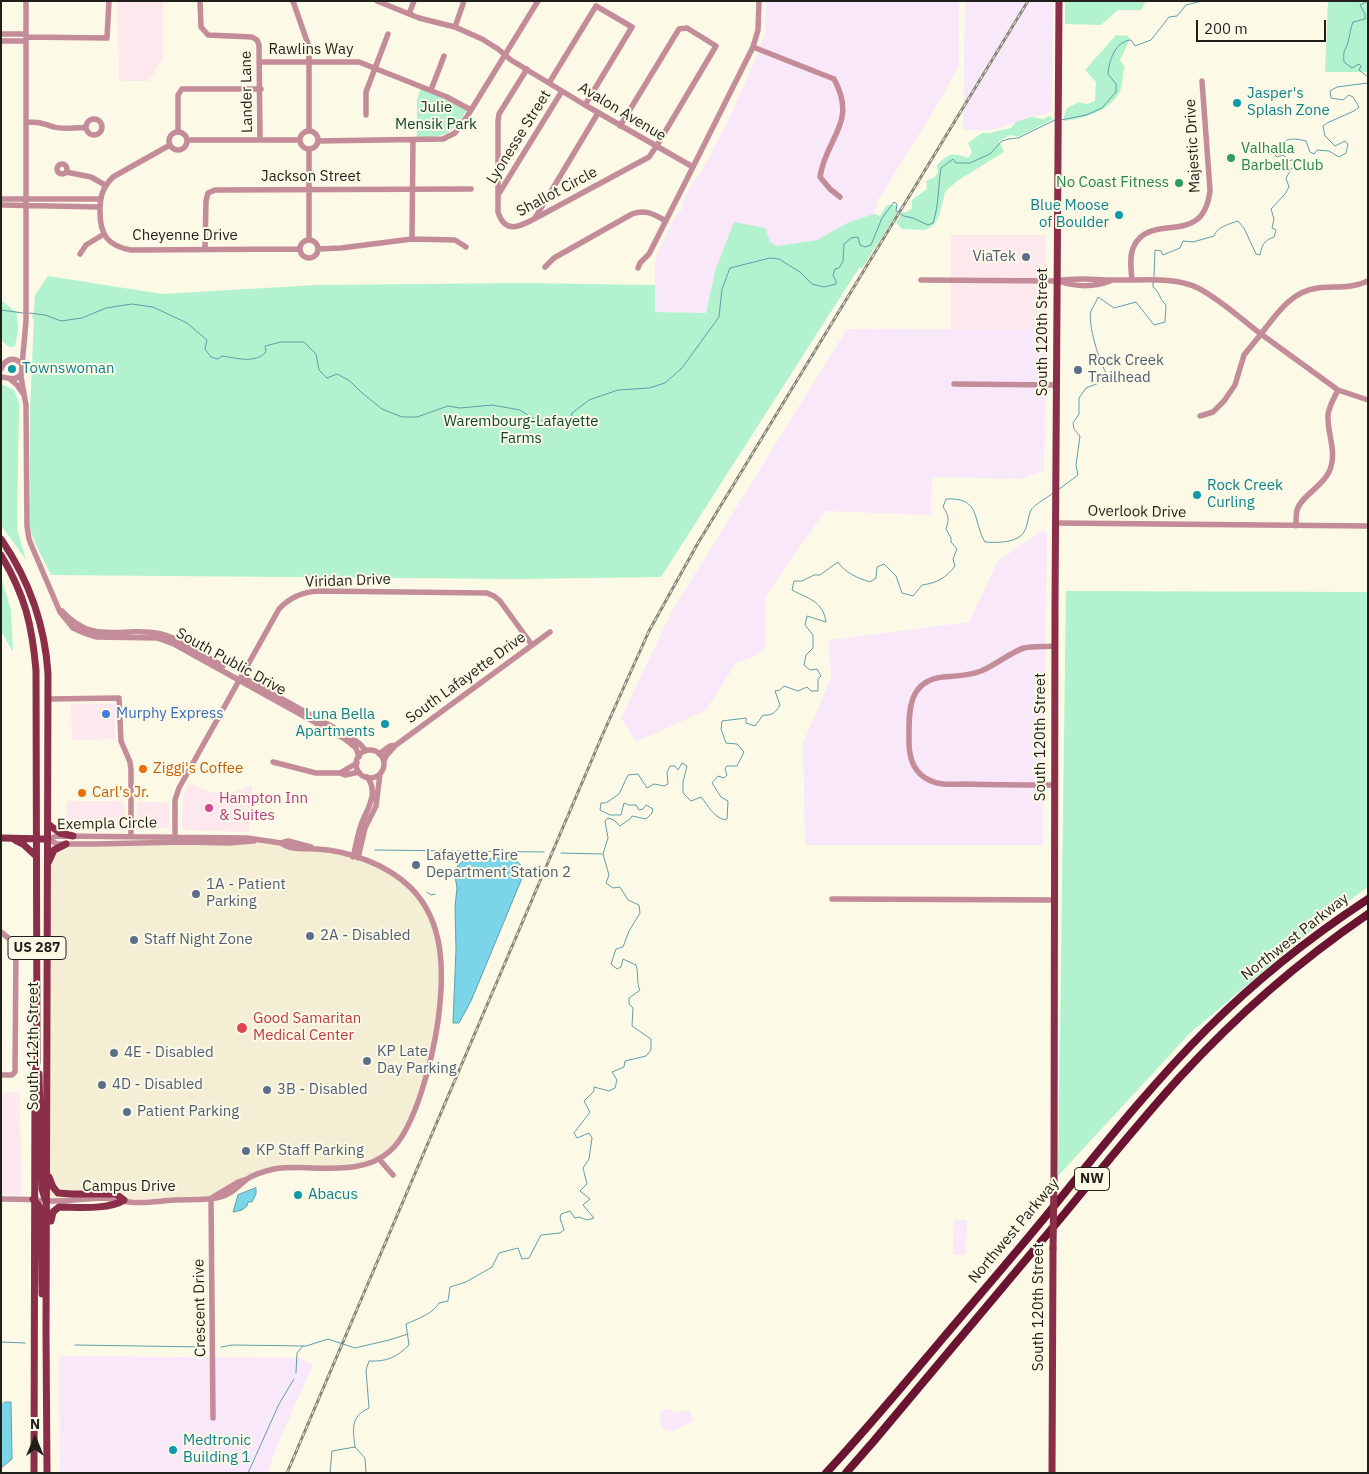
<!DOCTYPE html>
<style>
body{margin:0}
#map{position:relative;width:1369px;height:1474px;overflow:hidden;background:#fcf9e6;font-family:"IBM Plex Sans",sans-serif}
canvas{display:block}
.frame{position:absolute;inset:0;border:2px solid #201f19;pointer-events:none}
.north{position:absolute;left:10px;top:1414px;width:50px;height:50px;-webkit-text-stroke:4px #fcf9e6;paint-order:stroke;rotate:0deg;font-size:14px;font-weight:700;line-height:20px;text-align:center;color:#201f19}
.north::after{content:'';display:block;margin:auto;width:18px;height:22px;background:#201f19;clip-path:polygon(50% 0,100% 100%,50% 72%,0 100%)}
.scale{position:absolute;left:1196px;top:20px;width:130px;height:22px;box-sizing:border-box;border:2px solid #201f19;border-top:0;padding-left:6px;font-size:15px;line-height:18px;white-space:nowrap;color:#201f19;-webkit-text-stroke:4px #fcf9e6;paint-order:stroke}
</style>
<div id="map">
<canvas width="1369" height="1474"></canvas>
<div class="frame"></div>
<div class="north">N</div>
<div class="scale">200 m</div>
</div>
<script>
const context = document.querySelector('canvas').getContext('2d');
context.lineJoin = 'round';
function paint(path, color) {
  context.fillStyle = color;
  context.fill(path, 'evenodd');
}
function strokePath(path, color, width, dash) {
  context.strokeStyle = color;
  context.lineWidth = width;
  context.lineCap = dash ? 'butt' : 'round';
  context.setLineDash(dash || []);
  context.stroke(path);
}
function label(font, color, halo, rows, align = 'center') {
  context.font = font + ' "IBM Plex Sans",sans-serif';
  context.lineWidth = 4;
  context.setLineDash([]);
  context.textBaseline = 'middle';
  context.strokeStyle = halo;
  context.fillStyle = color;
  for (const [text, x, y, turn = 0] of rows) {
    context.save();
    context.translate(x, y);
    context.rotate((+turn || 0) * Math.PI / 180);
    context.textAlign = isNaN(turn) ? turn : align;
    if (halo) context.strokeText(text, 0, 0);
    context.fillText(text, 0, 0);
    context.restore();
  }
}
paint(new Path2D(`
 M117,1H163V58L149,81H119Z
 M951,235H1046V330L951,329Z
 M115,703V739L72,740L71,704Z
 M188,783L214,793L233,792L252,785L249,832L185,830L182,827L183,797Z
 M67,801H125L124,830H66Z
 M137,802H169V828L136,830Z
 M20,1092L21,1195H1V1093Z`), '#fde8ee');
paint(new Path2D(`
 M766,1H959V65L941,99L878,200L874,214L849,222L817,240L777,246L770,242L715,271L706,313L655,312V263L657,254L676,215L682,209L683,201L694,180L701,173L732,112L757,55L765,33Z
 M965,1H1053L1052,111L992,130H963Z
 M847,329L1046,330L1044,471L1019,479L932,477L931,515L825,511L765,597V647L756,656L736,663L706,710L636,742L621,718L672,611Z
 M1043,530L1047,534L1043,845H805L803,743L831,678L829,640L969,622L998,561Z
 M954,1219L967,1220L965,1255L953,1254Z
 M59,1356L300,1358L313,1365L275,1450L268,1473H60Z
 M669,1409L676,1413L689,1410L694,1421L673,1431L667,1430L661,1427L660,1413L664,1410Z`), '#f9e8fa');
paint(new Path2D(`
 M259,841L317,849L365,861L404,882L429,914L441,963L436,1036L409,1122L391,1150L365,1165L267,1170L219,1197L47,1202L48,864L59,847Z`), '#f3eed4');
paint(new Path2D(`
 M1065,1H1146L1141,10H1118L1101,25L1065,24Z
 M1328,1H1368V72H1325Z
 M1116,35L1128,36L1130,39L1120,60L1125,67C1121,75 1124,85 1119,93C1108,112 1084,118 1064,121V116L1067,108L1079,102L1087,104L1095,101L1096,82L1085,70Z
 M421,88L467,110C450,136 448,136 417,138V100Z
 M1050,116L1053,119L1018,137L1010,135L999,141L1004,152L957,181L945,192L939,216L934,225L925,230L902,229L896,222L903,212H907L912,208V200L927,189L926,181L935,177L938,172L937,165C949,153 952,152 968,158L972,152L968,143L982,133H989L1011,128L1016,122L1031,117L1043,119Z
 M887,205H896L897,213L862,268H859L661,577L518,579L51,575L35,543L30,529V412L34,319L32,318L34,310L35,295L48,276L162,294L317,285L523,283L655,285V312L706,313L715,271L734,222L765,228L770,242L777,246L817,240L849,222L874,214L880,216Z
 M1,300L17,313L18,330L15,346L9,347L1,340Z
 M1,384L14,390L19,403L17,529L26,560L1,525Z
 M1,576L11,611L13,652L1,631Z
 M1066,591L1368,592V887L1336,910L1189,1034L1058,1176Z`), '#b2f2ce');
const water = new Path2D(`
 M498,858C514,858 516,858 525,871L471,1001L459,1023H453L456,949L455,907L457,888L455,876L458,865L463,861Z
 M256,1188V1194L252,1202H248L247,1206L242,1210L233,1212L238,1195Z
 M5,1402H11L12,1459L1,1468V1406Z`);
paint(water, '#7bd5e8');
strokePath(water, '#609eaa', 1);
strokePath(new Path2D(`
 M1368,1L1360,5L1365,14V19L1353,22C1350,29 1350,36 1348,42C1345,53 1343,48 1344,62L1352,68L1359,64L1361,66L1359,70L1368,77
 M1061,120L1086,115L1102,108L1116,92V84L1108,74C1109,61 1115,41 1131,40L1135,46L1151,40L1169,17L1177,16L1186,5L1202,1
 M1154,277L1155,250L1161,251L1163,255L1180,248L1183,241L1193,242L1214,236C1217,227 1229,224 1238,221L1244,228L1256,254L1260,255C1262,244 1265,240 1274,237L1276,230L1272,228L1274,219L1271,209L1285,194L1289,187L1286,178L1295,163L1293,160L1285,161L1286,157L1283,155L1277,157L1274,154C1283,138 1290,137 1306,141L1310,152L1314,154L1317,150L1329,151L1339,157L1346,153L1348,144L1345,141L1335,146L1325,136L1323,126L1327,123L1354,111L1359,107L1353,97L1349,95L1343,100L1331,98L1330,91L1337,87L1368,83
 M1,310L23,313
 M29,313L45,315L61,321L82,318L106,308L132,304L153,307L187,323L207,340L205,349L211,357L218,359L222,356C237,358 255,364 266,352L265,346L281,342H304L316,354L319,370L327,378L337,374L350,381L361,392L382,409L402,417H417L448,406L460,408L492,405L520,410L534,419L566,425L570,421L572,413L589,400L618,390L649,388L665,383L682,368L719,317L722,289L730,268L770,258L779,259L800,272L812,284L824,287L836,284V281L833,275L835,269L839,268L843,261L844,244L851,238L858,237L860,245L865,247L871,245L882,218L894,202L897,204L896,211L904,216L913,218L928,225L933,223C939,205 938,187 941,168L953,159L956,163H970L990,154L1002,141L1009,139L1018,138L1055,120
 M1058,490L1078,475L1076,465L1080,436L1074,429L1073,423L1079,414V398L1086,388L1099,383L1107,374C1100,365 1087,322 1091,311C1093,306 1096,303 1098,297L1114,308L1136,302L1154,325L1165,322L1166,305C1159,299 1160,292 1153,287V281
 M375,850L544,852
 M561,853L602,854
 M438,870L445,873L448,878
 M427,892L431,895L435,894
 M1,1342L25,1343
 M75,1345L204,1347
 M221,1347L232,1345L306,1346L328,1339L355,1348L389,1340L408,1334
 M296,1373L297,1353L303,1346
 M355,1447L365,1458L366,1473
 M248,1473L279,1404L294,1379
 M330,1473L332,1451L355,1447C353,1429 350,1417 369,1408L366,1370L369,1361C387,1362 397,1357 409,1345L406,1324C417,1319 433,1314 439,1303L448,1301L450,1287L466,1282L492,1267L499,1253L518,1248L522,1259L529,1258L541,1235L560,1233L564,1230L560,1218L561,1214L570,1211L575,1218L579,1217L587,1220L594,1218L583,1205L590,1199L580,1191L587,1184L583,1168L589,1159L592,1138L589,1133L577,1138L574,1133L590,1112L584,1101L594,1091V1087L609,1091L615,1088L617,1080L612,1072L624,1067L625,1061L646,1056L651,1050V1039L632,1026L633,1008L629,1004V998L640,990C636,983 639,974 636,965L623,959L621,967L617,969L611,964L616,949L623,947L629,931L640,913L639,905L628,900L620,887L613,888L606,883L609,875L603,854L608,838L605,821L608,818L614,820L620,826L630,819L632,816L646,819L652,813L653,809L646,805L643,809L639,810L636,805H629L624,803L621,815H610L600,810L601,803H606L619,794L628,775L638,774L647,788L654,784L664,786L668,784L667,773L670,766H675L678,770L682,763L687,766L683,782V793L691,801L701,797C709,806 712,816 725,820L727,819L728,801L721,797L712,783L718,776L724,778L727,775L725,769L727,766H737L744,752L737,744L726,743L721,729L722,721L746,718V723L755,726L763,715C772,716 776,712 780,705L775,691L780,690L784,686L798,691L807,687L811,691H818V679L821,676L817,669L810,670L804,665L806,655L813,648V635L805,625L807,616L826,622C823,601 809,599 792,590L794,581H802L814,575H820L838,562C845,573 858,578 870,582L876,578L877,567L884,564L896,576L902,593L913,596L922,585C937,583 946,578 955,566L953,559L957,549L951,542V538L946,529C949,520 949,515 943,507L946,499C982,497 972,521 985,542C996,543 1018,543 1024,532C1028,526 1028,516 1031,510C1035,504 1047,498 1053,493`), '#609eaa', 1);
strokePath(new Path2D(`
 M26,1V321L21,377L26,405L27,526L29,539L33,549L60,612L73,628L84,633L96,637L157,638L174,644L345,739L356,748L359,757
 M200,1L201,27L208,35L252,37L257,40L259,45L260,140
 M293,1L309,47V131
 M377,1L419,18L455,27L482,39L498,49L511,60L585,105L693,167L753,47L758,30L759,1
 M409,14L414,1
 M455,27L464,1
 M1,34H26
 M26,37L107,38L109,1
 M1,41H26
 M753,47L834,79C858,123 826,137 820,177L830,189L840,197
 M260,62H359L447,97L471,110
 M527,69L499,114L498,121V212C505,234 519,227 534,219L649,157L656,147L716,46L687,28L679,29L620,126
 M549,83L596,6L632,27L585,105
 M431,90L444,56
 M366,115V92L388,34
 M86 127a8 8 0 1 1 16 0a8 8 0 1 1-16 0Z
 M26,122C39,122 41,123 54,127C63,130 77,127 86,128
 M300 140a9 9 0 1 1 18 0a9 9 0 1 1-18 0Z
 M178,131V95L182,89H261
 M169 141a9 9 0 1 1 18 0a9 9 0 1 1-18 0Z
 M187,140H300
 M318,141L443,139L455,133L468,115L538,1
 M170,145L113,177C102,188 100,197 100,212C100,235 108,246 131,250L299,249
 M309,150V239
 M57 169a5 5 0 1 1 10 0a5 5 0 1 1-10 0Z
 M66,172L91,177L105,185
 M498,195L562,91
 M1,199H100
 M1,205L100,207
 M535,218L598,113
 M412,239L413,140
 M300 249a9 9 0 1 1 18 0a9 9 0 1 1-18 0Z
 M205,248L206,201L208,193L215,190L471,189
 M318,249L341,248L412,239L455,240L466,247
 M80,254L86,245L104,234
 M545,267L554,258L632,214C646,209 653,214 666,221
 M638,268L640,263L649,254L693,167
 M921,280L1057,281C1078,277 1094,280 1114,280C1141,281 1173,276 1198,288C1221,300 1241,319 1261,334L1244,355L1235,385L1224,401L1213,412L1200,416
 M1132,280C1131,270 1129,255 1134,246C1151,211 1204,249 1210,190L1202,81
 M1058,281C1076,287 1092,288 1110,281
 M1368,281C1352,289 1335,286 1318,288C1291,291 1276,315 1261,334L1338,390L1368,400
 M1,369C5,359 15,355 22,365
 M1,377C10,378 16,382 22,373
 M11,380L17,385L24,395
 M954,384L1056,385
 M1056,523L1368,526
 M1296,526C1296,521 1296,515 1297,510C1301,496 1322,487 1329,472C1338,452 1327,435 1328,415C1329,406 1334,398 1338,390
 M62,611C95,647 122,625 161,634C181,639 205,656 223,666
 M244,678L349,736L360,744L366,751
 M48,699L119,698L121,741L130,762L131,770V836
 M356 764a14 14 0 1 1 28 0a14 14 0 1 1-28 0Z
 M379,754L390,746L396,745
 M384,761L386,756L396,745L550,632
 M273,762L316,773H340
 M357,763L340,773L345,775L359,772
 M1054,785C1025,785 996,785 967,784C955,784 940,786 929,780C914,773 909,758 909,742C909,715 906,681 943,677C955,676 969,676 981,671C994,666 1011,652 1024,648C1034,646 1045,647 1055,646
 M175,836V800L179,788L279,609C290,597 302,592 318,591L487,593L494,596L500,601L532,645
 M48,839L57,836L247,838L281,843L288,841L311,847
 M48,839L57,844H94L185,842L228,843L254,841
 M353,857C356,845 358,833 362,822C368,808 379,792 367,777
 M358,858L365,828L376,806L380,774
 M832,899L1055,900
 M1,932L12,941L16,949L15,1072L12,1075H1
 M379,1159L393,1175
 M213,1197L238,1182L244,1180
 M211,1198L213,1418
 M1,1199C12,1199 23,1199 34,1200C38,1200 43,1201 47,1201C66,1202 85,1198 104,1198C113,1199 121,1201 129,1202C144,1204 159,1201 174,1200C189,1199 205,1201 220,1197C232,1194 238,1186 247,1179C255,1174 265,1171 274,1169C311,1163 359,1179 390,1151C416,1128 433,1056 438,1021C444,976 446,923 411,888C388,865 350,851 317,849C304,848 292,851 281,843`), '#c38c98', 5.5);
strokePath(new Path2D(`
 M1,539C29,580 45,624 48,674L46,1333L47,1473
 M1,555C25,595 32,625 36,670L37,1062L35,1073L34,1473
 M48,824L60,833L73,836
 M1,838L48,839
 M15,840L23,844L36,856
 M49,861L54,850L66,844
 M39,1074L42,1189L45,1199
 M49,1177L53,1187L58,1193L72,1194H116L124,1200C109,1210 77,1207 59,1207L53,1212L51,1221
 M1054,1182L1055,604L1059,1
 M33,1199L41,1208L42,1294
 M1052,1473L1053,1248`), '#8b2e4a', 7);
strokePath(new Path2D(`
 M826,1473C867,1429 905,1383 943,1338C976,1299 1009,1261 1041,1222C1095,1156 1147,1089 1207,1029C1256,980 1310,937 1368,899
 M846,1473L873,1442C937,1365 1001,1289 1065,1213C1103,1167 1140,1121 1180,1077C1236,1016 1299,961 1368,914`), '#6a1432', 8);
const rail = new Path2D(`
 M287,1473L602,736L649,631L698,543L1028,1`);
strokePath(rail, '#8a887c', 3);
strokePath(rail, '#fcf9e6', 1, [4]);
strokePath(new Path2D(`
 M1053,1248L1054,1182`), '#8b2e4a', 7);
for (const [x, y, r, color] of [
 [1237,103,5,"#0f9aa8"],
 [1231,158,5,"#2e9e5b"],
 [1179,183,5,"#2e9e5b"],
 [1119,215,5,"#0f9aa8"],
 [1026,257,5,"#5c6f8a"],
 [12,369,5,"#0f9aa8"],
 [1078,370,5,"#5c6f8a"],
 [1197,495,5,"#0f9aa8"],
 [106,714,5,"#3f7fe0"],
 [385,724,5,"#0f9aa8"],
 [143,769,5,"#e8710a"],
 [82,793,5,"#e8710a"],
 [209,808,5,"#d1479c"],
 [416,865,5,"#5c6f8a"],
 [196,894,5,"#5c6f8a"],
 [310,936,5,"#5c6f8a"],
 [134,940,5,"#5c6f8a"],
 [242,1028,6,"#e0444e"],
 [114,1053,5,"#5c6f8a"],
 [367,1061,5,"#5c6f8a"],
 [102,1085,5,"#5c6f8a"],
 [267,1090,5,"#5c6f8a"],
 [127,1112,5,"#5c6f8a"],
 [246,1151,5,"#5c6f8a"],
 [298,1195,5,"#0f9aa8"],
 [173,1450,5,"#0f9aa8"]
]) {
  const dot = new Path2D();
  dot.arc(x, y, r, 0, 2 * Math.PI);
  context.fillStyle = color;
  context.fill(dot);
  strokePath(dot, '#fcf9e6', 2);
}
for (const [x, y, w] of [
 [37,948,58],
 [1092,1179,35]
]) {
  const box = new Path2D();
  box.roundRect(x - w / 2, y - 11.5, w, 23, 4);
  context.fillStyle = '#fcf9e6';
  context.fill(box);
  strokePath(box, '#201f19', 1);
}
label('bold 14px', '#201f19', null, [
 ["US 287",37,948],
 ["NW",1092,1179]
]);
label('15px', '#201f19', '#fcf9e6', [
 ["Rawlins Way",311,50],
 ["Lander Lane",247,92,-91],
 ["Avalon Avenue",622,112,31],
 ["Lyonesse Street",519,137,-58],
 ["Majestic Drive",1193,146,-93],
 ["Jackson Street",311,177],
 ["Shallot Circle",557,192,-28],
 ["Cheyenne Drive",185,236],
 ["South 120th Street",1043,332,-90],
 ["Overlook Drive",1137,512,1],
 ["Viridan Drive",348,581,-2],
 ["South Public Drive",231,662,29],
 ["South Lafayette Drive",466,678,-36],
 ["South 120th Street",1041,737,-90],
 ["Exempla Circle",107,824,-1],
 ["Northwest Parkway",1295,937,-38],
 ["South 112th Street",34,1046,-90],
 ["Campus Drive",129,1187],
 ["Northwest Parkway",1014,1231,-50],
 ["South 120th Street",1039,1307,-90],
 ["Crescent Drive",200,1308,-91]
]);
label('15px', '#0d838f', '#fcf9e6', [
 ["Jasper's",1247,94],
 ["Splash Zone",1247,111],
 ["Blue Moose",1109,206,"right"],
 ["of Boulder",1109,223,"right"],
 ["Townswoman",22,369],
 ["Rock Creek",1207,486],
 ["Curling",1207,503],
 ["Luna Bella",375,715,"right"],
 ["Apartments",375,732,"right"],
 ["Abacus",308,1195],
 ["Medtronic",183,1441],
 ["Building 1",183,1458]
], 'left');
label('15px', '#0c462d', '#fcf9e6', [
 ["Julie",436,108],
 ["Mensik Park",436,125],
 ["Warembourg-Lafayette",521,422],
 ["Farms",521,439]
]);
label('15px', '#27864d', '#fcf9e6', [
 ["Valhalla",1241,149],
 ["Barbell Club",1241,166],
 ["No Coast Fitness",1169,183,"right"]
], 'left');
label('15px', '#4e5e75', '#fcf9e6', [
 ["ViaTek",1016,257,"right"],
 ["Rock Creek",1088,361],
 ["Trailhead",1088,378],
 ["Lafayette Fire",426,856],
 ["Department Station 2",426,873],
 ["1A - Patient",206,885],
 ["Parking",206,902],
 ["2A - Disabled",320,936],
 ["Staff Night Zone",144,940],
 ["KP Late",377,1052],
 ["Day Parking",377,1069],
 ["4E - Disabled",124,1053],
 ["4D - Disabled",112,1085],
 ["3B - Disabled",277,1090],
 ["Patient Parking",137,1112],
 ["KP Staff Parking",256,1151]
], 'left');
label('15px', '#366cbe', '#fcf9e6', [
 ["Murphy Express",116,714]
], 'left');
label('15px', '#c56008', '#fcf9e6', [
 ["Ziggi's Coffee",153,769],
 ["Carl's Jr.",92,793]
], 'left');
label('15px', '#b23c85', '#fcf9e6', [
 ["Hampton Inn",219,799],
 ["& Suites",219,816]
], 'left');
label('15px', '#be3a42', '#fcf9e6', [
 ["Good Samaritan",253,1019],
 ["Medical Center",253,1036]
], 'left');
</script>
